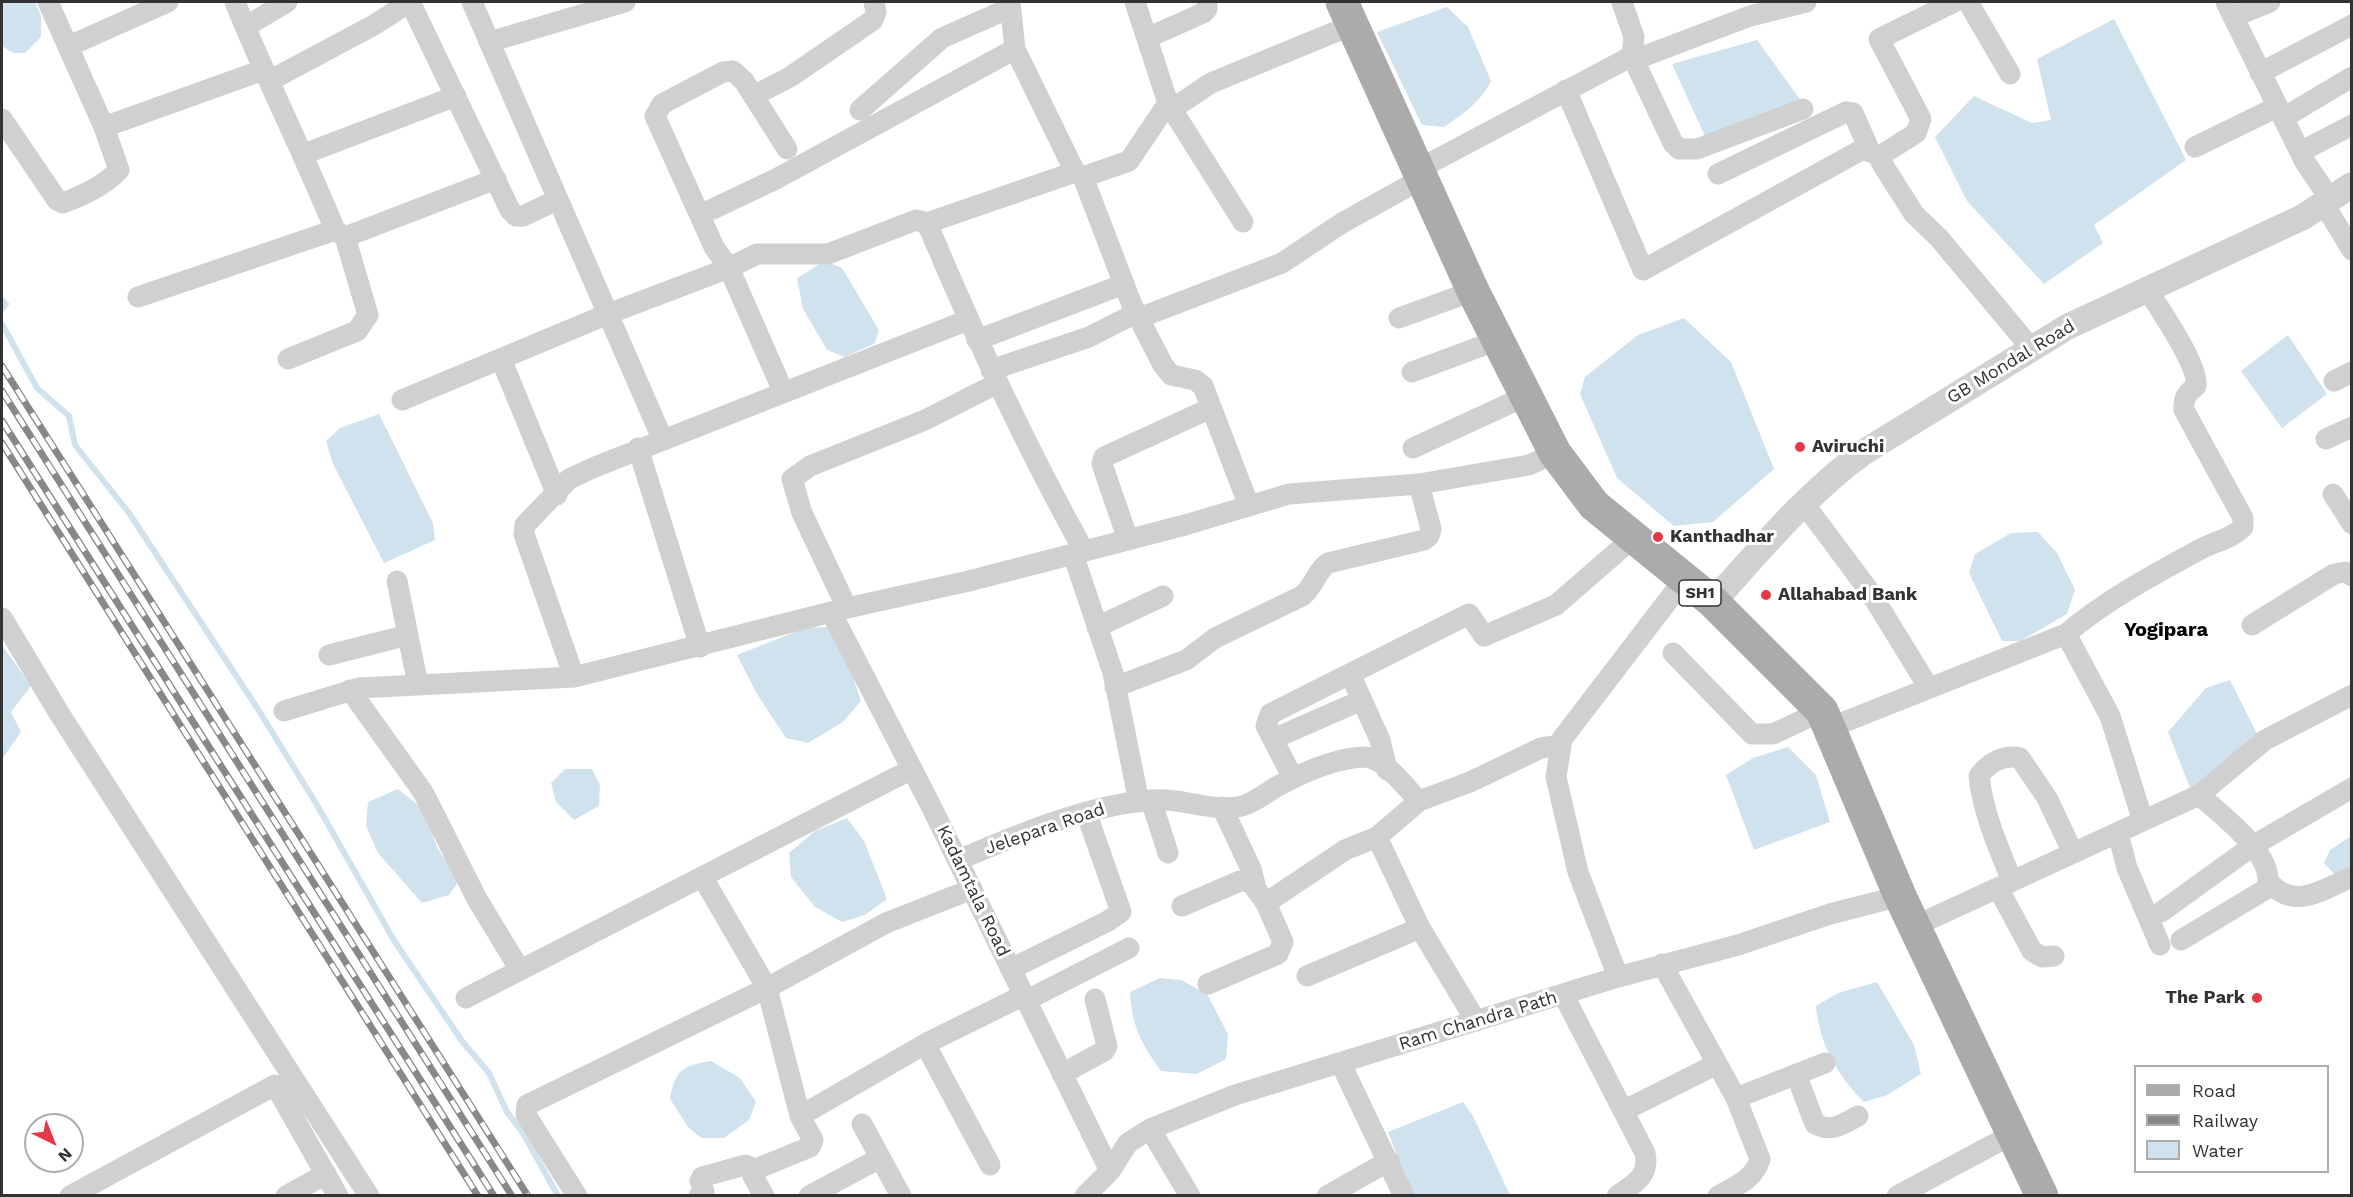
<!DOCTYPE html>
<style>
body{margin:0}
#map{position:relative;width:2353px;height:1197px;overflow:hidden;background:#fff;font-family:"Work Sans",sans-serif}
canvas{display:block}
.frame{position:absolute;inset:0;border:3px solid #333;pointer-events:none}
.legend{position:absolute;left:2134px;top:1065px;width:195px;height:108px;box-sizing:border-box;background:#fff;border:2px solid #adadad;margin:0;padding:8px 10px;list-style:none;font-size:18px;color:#333}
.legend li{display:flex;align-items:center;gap:12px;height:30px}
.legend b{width:30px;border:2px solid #adadad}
.north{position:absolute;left:24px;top:1113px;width:60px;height:60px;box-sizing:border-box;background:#fff;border:2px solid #adadad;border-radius:50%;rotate:137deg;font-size:16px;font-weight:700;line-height:24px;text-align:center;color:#333}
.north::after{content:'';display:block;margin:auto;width:21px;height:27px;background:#e63946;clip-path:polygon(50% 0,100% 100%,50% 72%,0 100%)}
</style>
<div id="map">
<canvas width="2353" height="1197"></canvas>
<div class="frame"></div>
<ul class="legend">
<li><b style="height:8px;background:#ababab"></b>Road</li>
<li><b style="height:8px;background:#888"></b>Railway</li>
<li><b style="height:16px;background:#cfe2ee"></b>Water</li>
</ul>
<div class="north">N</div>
</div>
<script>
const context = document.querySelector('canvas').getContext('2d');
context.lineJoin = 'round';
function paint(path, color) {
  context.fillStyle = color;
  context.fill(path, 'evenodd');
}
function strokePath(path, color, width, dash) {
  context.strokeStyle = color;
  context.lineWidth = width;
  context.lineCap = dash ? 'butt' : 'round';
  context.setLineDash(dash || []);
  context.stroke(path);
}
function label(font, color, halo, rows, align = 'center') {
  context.font = font + ' "Work Sans",sans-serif';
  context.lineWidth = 6;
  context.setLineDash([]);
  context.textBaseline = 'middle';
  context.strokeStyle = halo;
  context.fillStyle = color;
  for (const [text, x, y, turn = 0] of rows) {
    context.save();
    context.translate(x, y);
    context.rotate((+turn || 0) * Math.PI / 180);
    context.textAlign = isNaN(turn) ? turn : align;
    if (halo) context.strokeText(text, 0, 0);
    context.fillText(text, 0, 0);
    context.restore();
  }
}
paint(new Path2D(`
 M2,2H35L41,16V37L25,53H13L2,46Z
 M1447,7L1468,27L1491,81C1481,102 1463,114 1444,127L1422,125L1377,32Z
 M2114,19L2186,160L2094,225L2103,243L2044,284L1967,201L1935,137L1974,96L2032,123L2051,120L2037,59Z
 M1757,40L1807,109L1710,147L1672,64Z
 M825,261L842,268L879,330L875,343L845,357L827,350L803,309L797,278Z
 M1684,318L1731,362L1774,469L1713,522L1674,526L1617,478L1580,394L1585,377L1638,335Z
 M2288,335L2327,394L2282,428L2241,371Z
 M379,414L433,523L435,540L384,563L333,464L326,441L340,428Z
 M2038,532L2057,553L2075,590L2067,614L2020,641H2002L1969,573L1975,554L2011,533Z
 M828,627L851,671L861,701L843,722L808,743L786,738L757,694L737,655L805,628Z
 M2,645L31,686L11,712L21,732L2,759Z
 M2230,680L2258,736L2191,790L2168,732L2206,688Z
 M1788,747L1816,775L1830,822L1754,850L1726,775L1753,758Z
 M565,769H592L600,785L599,806L574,820L556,802L551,783Z
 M398,789L424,810L437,847L459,881L449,895L422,903L378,853L366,826L368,802Z
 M847,818L864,841L887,899L865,915L842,922L815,907L791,877L789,853L815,831Z
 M2351,836V881L2344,884L2324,863L2330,850Z
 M1160,978L1181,980L1207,994L1228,1034L1226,1059L1197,1074L1161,1071C1141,1043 1132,1027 1130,992Z
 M1877,982L1914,1045L1921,1074L1887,1095L1864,1102C1838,1076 1819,1044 1816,1006L1838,993Z
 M711,1061L740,1078L756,1102L749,1120L724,1138H701L688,1127L670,1099C675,1069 683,1066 711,1061Z
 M1463,1102L1473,1116L1510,1195H1412L1388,1132Z`), '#cfe2ee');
strokePath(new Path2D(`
 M2,300L6,304L2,309
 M2,324L37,388L69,416L75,445L129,513L256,706L317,805L395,942L462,1041L489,1073L507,1112L523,1133L558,1196`), '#cfe2ee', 6);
strokePath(new Path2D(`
 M235,2C266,79 303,152 335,230L345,237L496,179
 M410,2L510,210L516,216H523L557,200
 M472,2L662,438
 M1010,2L1015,49L1075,172L1083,177L1132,305L1163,365L1171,375L1195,380L1203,386L1249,506
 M1622,2L1634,37L1632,56L1673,143L1679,149H1697L1803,109
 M1954,2L1879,39L1921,119L1916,133L1880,156L1881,162L1914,214L1939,238L2031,348
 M1968,2L2010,74
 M2226,2L2305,162L2330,199
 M2233,17L2270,2
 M245,27L287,2
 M1147,38L1203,13L1207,9V2
 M489,42L625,2
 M69,46L168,2
 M1634,60L1750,16L1806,2
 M2260,73L2352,25
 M269,81L374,25L410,2
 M1566,90L1643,270L1863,149L1880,156
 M753,96L790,77L873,20L876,12L874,2
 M1168,103L1243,222
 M1172,109L1211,83L1352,25
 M860,110L942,38L1010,8
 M2283,118L2352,77
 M2,119L57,200L63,203C82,196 105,185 119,170L104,127L48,2
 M104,127L263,70
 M2195,147L2277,107
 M2300,152L2352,125
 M304,154L456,96
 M1417,170L1632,56
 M1718,174L1846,112L1853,113L1869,149
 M1083,177L1129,161L1168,103L1135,2
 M2324,204L2352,250
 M700,215L776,179L1015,49
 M927,223C974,335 1025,445 1084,551
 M138,297L335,230
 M1139,318L1282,263L1342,223L1421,179
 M1399,318L1473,291
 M977,340L1124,284
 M288,359L357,331L368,315L345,237
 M501,359L557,495
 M991,370L1089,337L1136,313
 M1412,372L1498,340
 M2334,381L2352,372
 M783,391L729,268L714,247L655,116L662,104L723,72L733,71L744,81L787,149
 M402,400L608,314L729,268L757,254H828L916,220L927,223L1075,172
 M2326,439L2352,427
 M638,448L700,647
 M1413,448L1526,396
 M2333,494L2352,524
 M1805,505L1870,592L1929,688
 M1128,540L1102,464L1104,457L1211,408
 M1073,554L1113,673L1139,802
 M397,581L418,685
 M847,608L802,513L792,479L810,466L925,420L998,383
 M831,612L930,804L1110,1171
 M2,618L59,713L369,1196
 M2252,625L2334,574L2346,572L2352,576
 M1097,627L1163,596
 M2066,634C2106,600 2153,575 2199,550C2213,542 2232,539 2243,527V518L2184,410C2183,398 2187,393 2196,386C2199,365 2159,308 2147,289
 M1673,653L1752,734H1773L1822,711
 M329,655L408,635
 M1350,674L1380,740L1387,770
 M574,677L524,534L525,525L569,479L595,467L968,320
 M1115,687L1186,660L1215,638L1302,596C1314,587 1316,571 1328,563L1424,540L1429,536L1431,529L1419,484
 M350,690L423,792L477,899L520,970
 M284,711L359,688L574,677L847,608L969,581L1185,525L1289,494L1419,484L1529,465L1555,453
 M1829,728L2066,634L2110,716L2143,821
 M1273,739L1362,700
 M1293,778L1266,726L1270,714L1469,614L1484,636L1556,605L1633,538
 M1151,800L1168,853
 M1222,807L1251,869L1255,884
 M2118,833L2127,868L2160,945
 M1377,837L1420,928L1476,1021
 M958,860C1020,834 1084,806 1152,800C1182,797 1212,813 1242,806C1254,803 1267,792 1278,786C1302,773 1335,758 1364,757C1384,757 1406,788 1419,801L1470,782L1541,748L1561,745
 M703,878L767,988L800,1116L813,1140L810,1147L756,1169L753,1176L764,1196
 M2012,881C1998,847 1983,813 1979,776C1988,763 2004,754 2020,758L2047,798L2073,853
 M2269,882C2294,911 2321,890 2352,877
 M1998,888L2032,951L2042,957L2054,956
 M1266,903L1345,850L1377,837L1419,801
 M1182,906L1240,881H1250L1266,903L1283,942L1278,954L1208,984
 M2161,912L2254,845L2352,788
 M1915,926L2199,795L2265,740L2352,695
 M2181,940L2266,889C2279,857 2221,815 2199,795
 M1662,964L1736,1098L1760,1159C1754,1180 1735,1186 1718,1196
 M1011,969L1108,921L1121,912L1086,812
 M1307,976L1420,928
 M1618,977L1578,872L1556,777L1562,739L1683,581
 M1563,994L1645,1153C1650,1176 1634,1184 1617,1196
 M466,998L912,769
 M1027,1000L1129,948
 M925,1044L990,1165
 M1341,1064L1404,1196
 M1062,1074L1104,1051L1107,1046L1095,999
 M1796,1074L1815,1124C1832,1133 1842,1124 1858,1116
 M1736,1098L1825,1063
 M1623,1111L1717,1064
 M800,1116L925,1044L1024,995
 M862,1124L901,1196
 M1150,1129L1190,1196
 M70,1196L275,1085L338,1196
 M286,1196L326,1174
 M577,1196L526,1115L527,1105L767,988L886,923L972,889
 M699,1196L704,1192L700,1181L702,1177L745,1165L756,1169
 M809,1196L880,1158
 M1085,1196L1110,1171L1128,1143L1150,1129L1235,1095L1618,977L1738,945L1830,914L1900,896
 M1327,1196L1389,1161
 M1897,1196L2013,1134`), '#d0d0d0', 21);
strokePath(new Path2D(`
 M1713,602C1760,550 1807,493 1864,452L2067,327L2303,217L2352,185`), '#d0d0d0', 26);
strokePath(new Path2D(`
 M1342,2L1473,291L1555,453L1594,505L1713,602L1822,711L1900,896L2042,1196`), '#ababab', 33);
const rail = new Path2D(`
 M2,366L528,1196
 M2,391L512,1196
 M2,421L494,1196
 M2,443L478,1196`);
strokePath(rail, '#888', 7);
strokePath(rail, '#fff', 4.5, [14]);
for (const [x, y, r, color] of [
 [1800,447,6,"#e63946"],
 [1658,537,6,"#e63946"],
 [1766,595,6,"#e63946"],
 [2257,998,6,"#e63946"]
]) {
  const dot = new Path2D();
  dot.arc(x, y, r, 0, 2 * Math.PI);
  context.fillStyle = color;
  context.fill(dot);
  strokePath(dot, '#fff', 2);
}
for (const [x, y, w] of [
 [1700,593,42]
]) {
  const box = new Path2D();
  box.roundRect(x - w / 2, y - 13, w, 26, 4.5);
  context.fillStyle = '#fff';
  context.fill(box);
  strokePath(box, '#333', 1.5);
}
label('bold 16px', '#333', null, [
 ["SH1",1700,593]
]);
label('18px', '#333', '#fff', [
 ["GB Mondal Road",2011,362,-31],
 ["Jelepara Road",1045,829,-19],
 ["Kadamtala Road",973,891,64],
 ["Ram Chandra Path",1478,1021,-17]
]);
label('bold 18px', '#333', '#fff', [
 ["Aviruchi",1812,447],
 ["Kanthadhar",1670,537],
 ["Allahabad Bank",1778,595],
 ["The Park",2245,998,"right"]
], 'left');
label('bold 20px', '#000', '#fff', [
 ["Yogipara",2166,630]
]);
</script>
